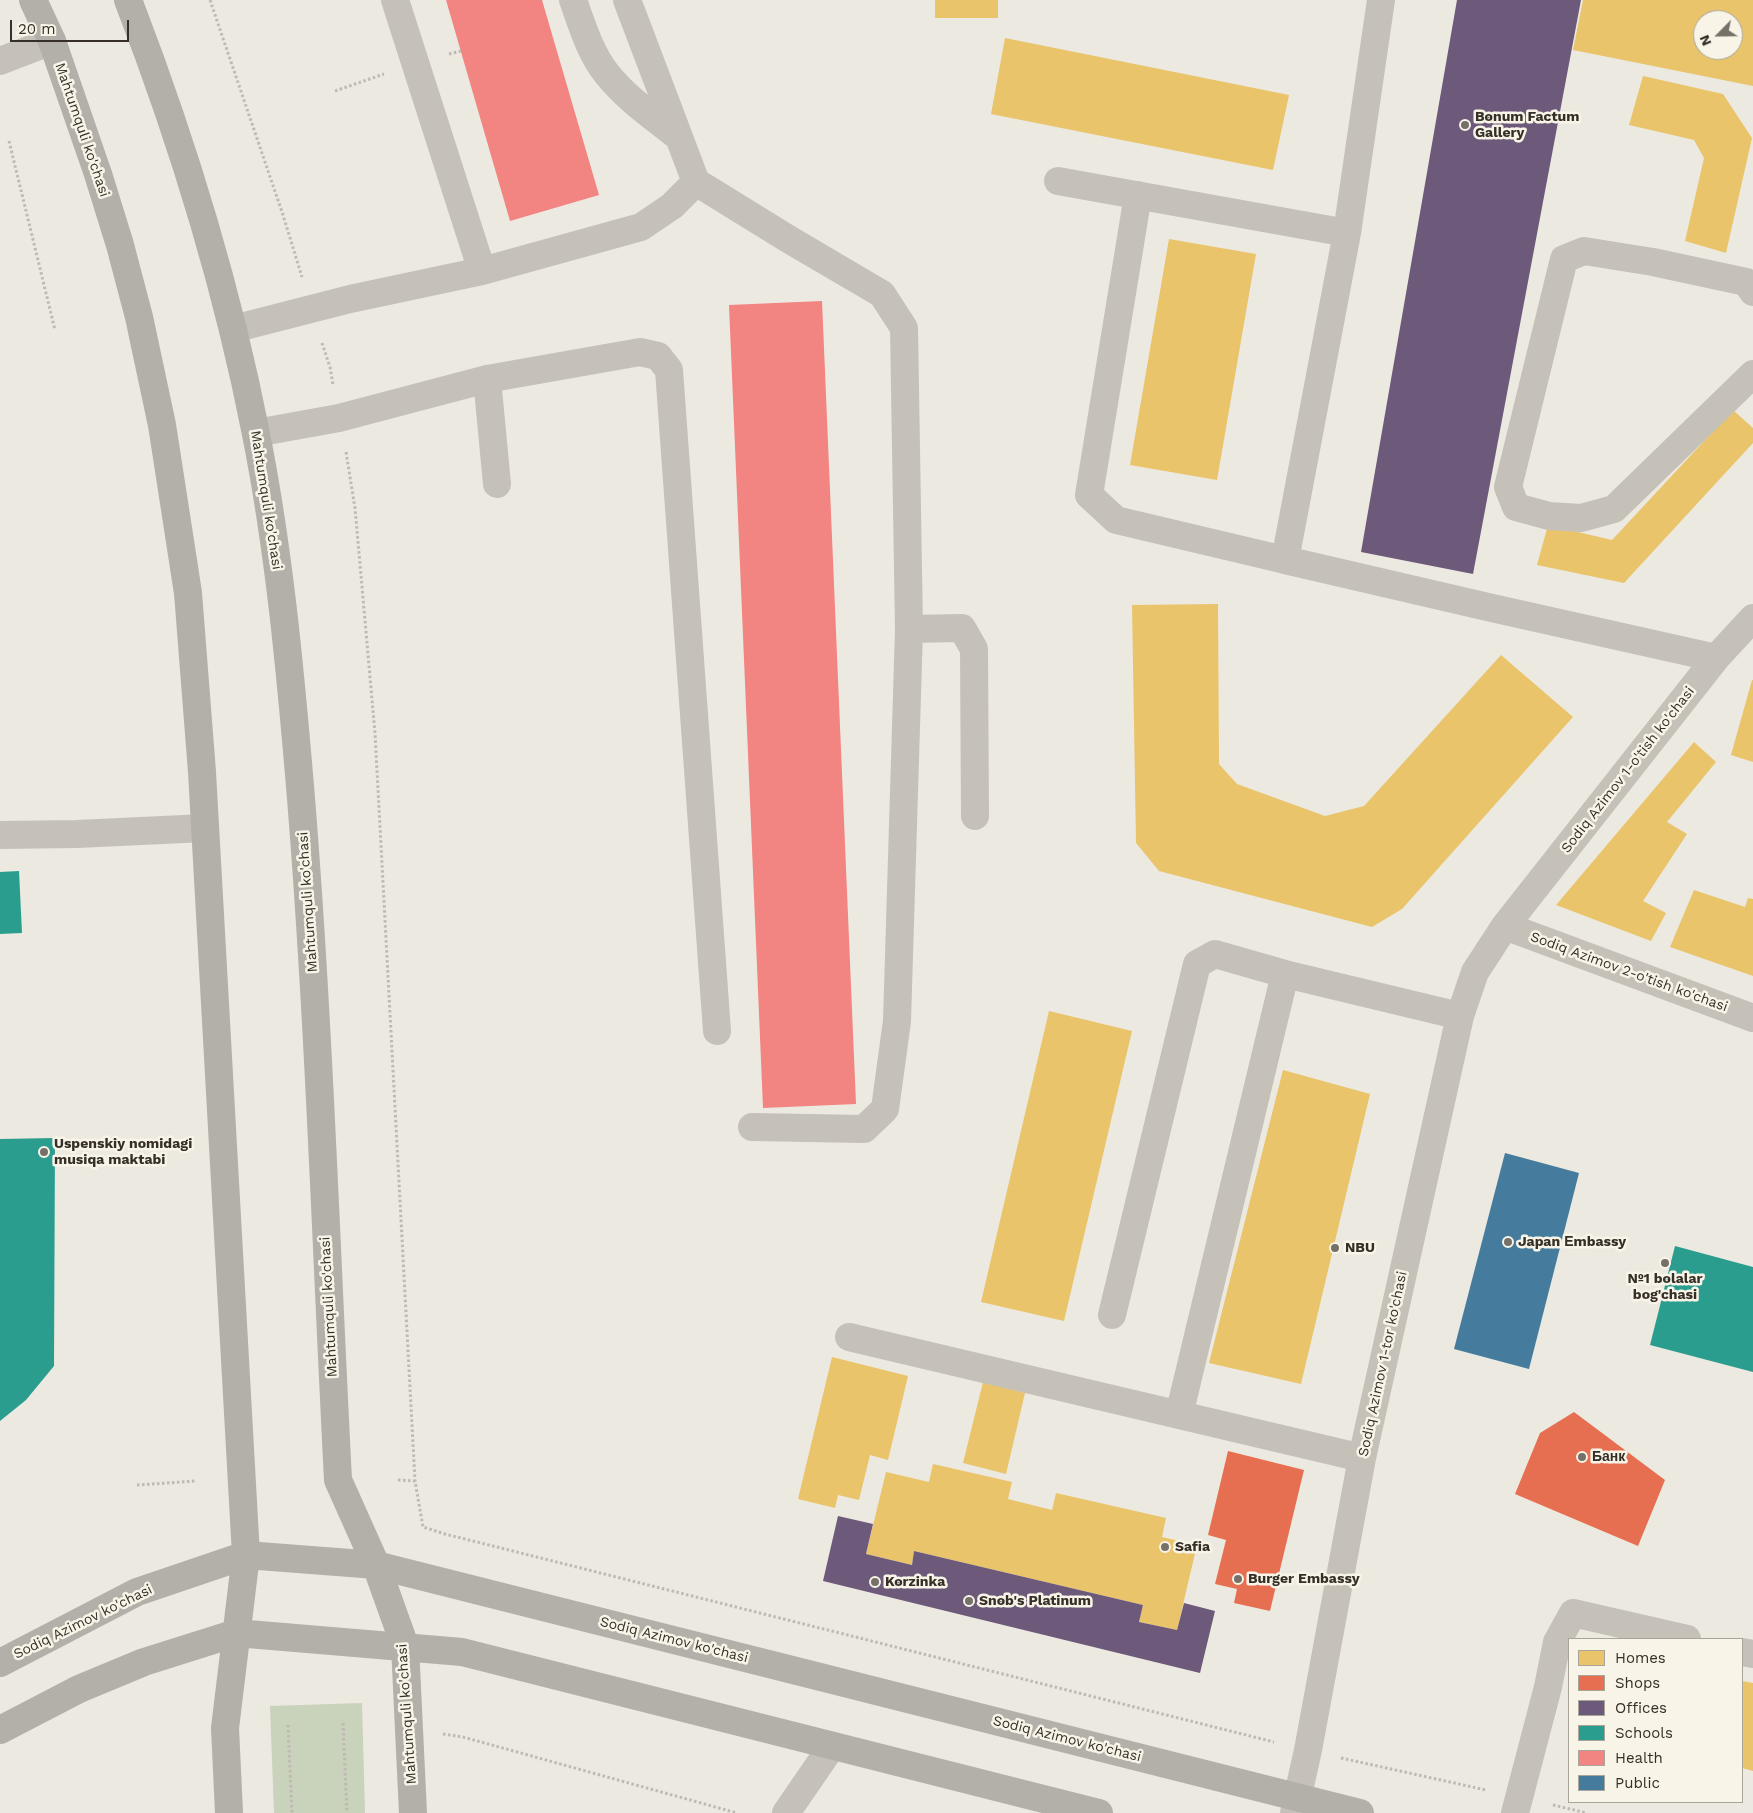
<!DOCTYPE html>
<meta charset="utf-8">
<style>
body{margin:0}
#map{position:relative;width:1753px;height:1813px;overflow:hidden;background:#ece9e0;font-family:"Work Sans",sans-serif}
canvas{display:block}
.legend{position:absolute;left:1568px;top:1638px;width:175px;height:165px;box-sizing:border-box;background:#f8f4e8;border:1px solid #aaa59b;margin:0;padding:6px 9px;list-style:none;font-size:15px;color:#352f28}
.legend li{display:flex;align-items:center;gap:10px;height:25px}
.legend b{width:25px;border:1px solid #aaa59b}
.north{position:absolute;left:1693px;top:10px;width:50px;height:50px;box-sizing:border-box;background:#f8f4e8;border:1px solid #aaa59b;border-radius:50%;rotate:247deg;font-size:14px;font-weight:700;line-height:20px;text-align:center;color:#352f28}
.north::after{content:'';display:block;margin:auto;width:18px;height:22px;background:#757068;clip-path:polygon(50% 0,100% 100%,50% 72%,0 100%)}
.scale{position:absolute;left:10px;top:20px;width:119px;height:22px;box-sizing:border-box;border:2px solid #352f28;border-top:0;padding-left:6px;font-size:15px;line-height:18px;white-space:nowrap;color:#352f28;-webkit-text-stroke:4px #f8f4e8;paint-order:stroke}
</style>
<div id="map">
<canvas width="1753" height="1813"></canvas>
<ul class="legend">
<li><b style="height:14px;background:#e9c46a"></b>Homes</li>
<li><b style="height:14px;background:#e76f51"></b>Shops</li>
<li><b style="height:14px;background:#6d597a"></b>Offices</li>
<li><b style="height:14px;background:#2a9d8f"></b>Schools</li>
<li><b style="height:14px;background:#f28482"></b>Health</li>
<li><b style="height:14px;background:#457b9d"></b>Public</li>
</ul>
<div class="north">N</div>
<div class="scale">20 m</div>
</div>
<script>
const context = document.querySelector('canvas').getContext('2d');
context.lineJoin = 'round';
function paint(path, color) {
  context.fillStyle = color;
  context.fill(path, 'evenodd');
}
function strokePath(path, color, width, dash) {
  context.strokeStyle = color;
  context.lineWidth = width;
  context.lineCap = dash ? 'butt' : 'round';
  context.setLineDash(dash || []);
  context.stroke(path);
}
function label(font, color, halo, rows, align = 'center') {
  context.font = font + ' "Work Sans",sans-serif';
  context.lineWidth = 5;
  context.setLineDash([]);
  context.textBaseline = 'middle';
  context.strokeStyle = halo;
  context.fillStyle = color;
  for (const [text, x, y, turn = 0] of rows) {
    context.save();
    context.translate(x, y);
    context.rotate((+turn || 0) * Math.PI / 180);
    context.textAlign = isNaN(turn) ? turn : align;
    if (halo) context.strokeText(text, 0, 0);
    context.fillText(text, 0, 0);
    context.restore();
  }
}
paint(new Path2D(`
 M362,1703L365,1813H274L270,1706Z`), '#c9d2bb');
paint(new Path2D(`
 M935,0H998V18H935Z
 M1583,0H1753V86L1573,50ZM1703,20H1733V50H1703Z
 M1005,38L1289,95L1273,170L991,114Z
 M1643,76L1723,94L1752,138L1726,253L1685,241L1704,158L1694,140L1629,125Z
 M1169,239L1256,254L1217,480L1130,465Z
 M1733,410L1753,428V443L1624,583L1537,565L1548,525L1612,540Z
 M1218,604L1219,764L1237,784L1325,816L1364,806L1501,655L1573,717L1402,909L1372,927L1159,871L1136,843L1132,605Z
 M1752,680H1753V762L1731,755Z
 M1694,742L1716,762L1667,822L1687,834L1643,901L1666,913L1651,941L1556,905Z
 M1694,890L1745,907L1748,898L1753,899V976L1670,947Z
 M1049,1011L1132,1031L1064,1321L981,1302Z
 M1283,1070L1370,1094L1301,1384L1209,1363Z
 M832,1357L908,1376L888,1460L870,1455L859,1500L838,1495L835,1508L798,1499Z
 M983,1382L1025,1393L1006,1474L963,1463Z
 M933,1464L1012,1482L1008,1499L1052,1510L1056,1493L1166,1518L1162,1537L1197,1545L1177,1630L1139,1622L1143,1605L914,1551L912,1565L866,1554L886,1472L929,1482Z
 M1742,1681L1753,1683V1771L1742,1768Z`), '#e9c46a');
paint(new Path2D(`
 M1574,1412L1665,1480L1638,1546L1515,1494L1540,1433Z
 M1228,1451L1304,1470L1270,1611L1234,1603L1237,1589L1215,1584L1226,1540L1208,1535Z`), '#e76f51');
paint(new Path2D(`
 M1457,0H1581L1473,574L1361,552Z
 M838,1516L873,1524L866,1554L912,1565L914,1551L1143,1605L1139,1622L1177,1630L1184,1603L1215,1611L1200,1673L823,1581Z`), '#6d597a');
paint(new Path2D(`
 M19,871L22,933L0,934V872Z
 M55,1138L54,1366L26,1400L0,1421V1139Z
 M1675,1246L1753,1267V1372L1650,1345Z`), '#2a9d8f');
paint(new Path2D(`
 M446,0H542L599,195L510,221Z
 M822,301L856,1104L763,1108L729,305Z`), '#f28482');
paint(new Path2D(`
 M1505,1153L1579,1173L1529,1369L1454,1349Z`), '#457b9d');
strokePath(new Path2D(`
 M210,0L283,215L302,277
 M449,54L461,51
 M335,91L384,74
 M9,141L55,330
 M322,343L330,367L333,385
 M346,452L355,508L375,733L415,1481L423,1527L445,1534L1274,1742
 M398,1480L415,1481
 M137,1485L196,1481
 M343,1723L347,1813
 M288,1725L292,1813
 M443,1734L463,1737L737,1813
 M1341,1758L1486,1790
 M1553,1805L1587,1813`), '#beb9b2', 3, [2.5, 2.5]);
strokePath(new Path2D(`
 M573,0C582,25 590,53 607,74C626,98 652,116 676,135
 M1381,0L1347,233L1285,560L1492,608L1716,658
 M0,61L52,41
 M1058,181L1347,233
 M696,182L790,240L882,294L904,328L909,629L897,1021L885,1109L864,1129L752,1127
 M1138,195L1089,495L1116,520L1285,560
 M482,271L641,227L672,206L696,182L627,0
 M1753,292L1746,282L1653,262L1584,251L1564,259L1508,487L1516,507L1549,516L1581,518L1614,509L1753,374
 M233,329L350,299L482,271L395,0
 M487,379L497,484
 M256,433L339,418L487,379L640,352L658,356L669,370L717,1031
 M909,629L962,628L974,649L975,816
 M0,835L77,834L205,828
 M1505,926L1753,1018
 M1112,1315L1197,964L1215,954L1285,974L1460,1016
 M849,1337L1362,1458
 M1179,1415L1285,974
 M1742,1652L1753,1654
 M786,1813L832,1746
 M1294,1813L1308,1750L1362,1458L1460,1016L1475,972L1505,926L1716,658L1753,618
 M1515,1813L1548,1687L1557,1642L1573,1613L1687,1639`), '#c5c1b9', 28);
strokePath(new Path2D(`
 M33,0L52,41L98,174L120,245L139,317L162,425L188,593L202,772L246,1555L225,1728L229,1813
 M128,0C182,140 227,286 256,434C279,550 290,668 300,786C319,1017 326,1248 338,1480L376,1565L405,1646L413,1813
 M0,1663L137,1592L246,1555L376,1565L1360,1813
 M0,1730L79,1689L144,1662L236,1633L462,1652L1099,1813`), '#b3afa9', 28);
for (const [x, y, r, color] of [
 [1465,125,5,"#757068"],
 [44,1152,5,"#757068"],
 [1508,1242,5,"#757068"],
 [1335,1248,5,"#757068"],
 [1665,1263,5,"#757068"],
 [1582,1457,5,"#757068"],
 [1165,1547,5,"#757068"],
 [1238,1579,5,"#757068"],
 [875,1582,5,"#757068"],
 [969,1601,5,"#757068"]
]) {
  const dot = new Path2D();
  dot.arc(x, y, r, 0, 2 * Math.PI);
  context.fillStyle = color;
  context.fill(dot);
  strokePath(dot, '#f8f4e8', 2);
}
label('bold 14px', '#352f28', '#f8f4e8', [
 ["Bonum Factum",1475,117],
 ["Gallery",1475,133],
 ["Uspenskiy nomidagi",54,1144],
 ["musiqa maktabi",54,1160],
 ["Japan Еmbassy",1518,1242],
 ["NBU",1345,1248],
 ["№1 bolalar",1665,1279,"center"],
 ["bog'chasi",1665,1295,"center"],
 ["Банк",1592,1457],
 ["Safia",1175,1547],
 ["Burger Embassy",1248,1579],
 ["Korzinka",885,1582],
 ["Snob's Platinum",979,1601]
], 'left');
label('14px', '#352f28', '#f8f4e8', [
 ["Mahtumquli ko'chasi",82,130,71],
 ["Mahtumquli ko'chasi",266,500,81],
 ["Sodiq Azimov 1-o'tish ko'chasi",1628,770,-52],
 ["Mahtumquli ko'chasi",308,902,-94],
 ["Sodiq Azimov 2-o'tish ko'chasi",1629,972,20],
 ["Mahtumquli ko'chasi",329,1307,-93],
 ["Sodiq Azimov 1-tor ko'chasi",1383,1364,-78],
 ["Sodiq Azimov ko'chasi",83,1622,-26],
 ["Sodiq Azimov ko'chasi",674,1640,14],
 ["Mahtumquli ko'chasi",407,1714,-94],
 ["Sodiq Azimov ko'chasi",1067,1739,14]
]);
</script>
